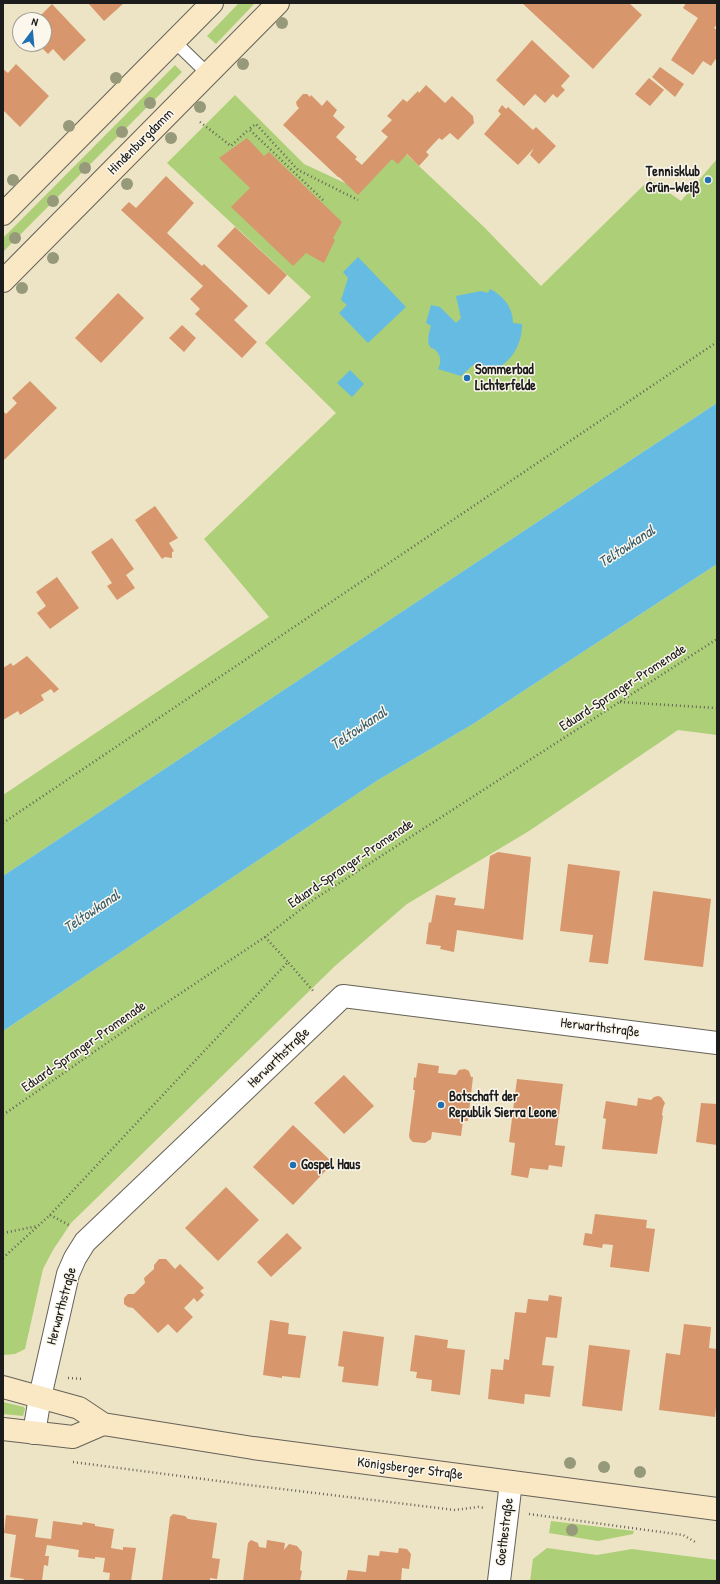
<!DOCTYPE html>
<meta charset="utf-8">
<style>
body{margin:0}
#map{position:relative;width:720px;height:1584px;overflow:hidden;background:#ede4c6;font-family:"Patrick Hand",sans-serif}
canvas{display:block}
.frame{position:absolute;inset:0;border:4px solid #1c1c1c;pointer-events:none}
.north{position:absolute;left:12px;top:12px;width:40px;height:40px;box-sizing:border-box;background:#fbf7ec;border:1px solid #a29f99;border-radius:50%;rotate:16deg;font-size:11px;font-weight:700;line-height:16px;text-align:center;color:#1c1c1c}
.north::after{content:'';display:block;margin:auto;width:14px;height:18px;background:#1f6fb2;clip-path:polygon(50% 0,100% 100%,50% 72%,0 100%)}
</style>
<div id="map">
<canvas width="720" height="1584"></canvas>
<div class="frame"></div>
<div class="north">N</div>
</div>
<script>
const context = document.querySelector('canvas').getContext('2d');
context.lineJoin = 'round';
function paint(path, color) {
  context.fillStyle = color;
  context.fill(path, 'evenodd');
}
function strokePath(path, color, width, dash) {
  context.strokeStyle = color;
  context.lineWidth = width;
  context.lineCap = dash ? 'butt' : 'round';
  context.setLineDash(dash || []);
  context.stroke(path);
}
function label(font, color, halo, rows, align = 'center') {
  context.font = font + ' "Patrick Hand",sans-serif';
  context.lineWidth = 3;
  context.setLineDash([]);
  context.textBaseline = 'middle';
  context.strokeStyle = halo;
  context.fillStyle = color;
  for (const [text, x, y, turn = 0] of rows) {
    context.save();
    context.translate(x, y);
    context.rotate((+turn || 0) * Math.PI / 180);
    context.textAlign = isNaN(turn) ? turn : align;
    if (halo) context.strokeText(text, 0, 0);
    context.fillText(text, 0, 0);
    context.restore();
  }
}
paint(new Path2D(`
 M239,3H255L216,44L207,36Z
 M175,65L182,72L3,252V238Z
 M235,95L304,164L345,183L388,137L484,227L541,286L650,179L681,201L717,159V403L3,876V795L269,617L204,539L336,413L265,343L311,297L167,163Z
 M717,564V735L678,730L529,831L407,904L335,966L71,1223L53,1250L43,1269L25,1349L15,1354L3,1355V1031L378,780L473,724Z
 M3,1402L24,1407L25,1409L23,1416L3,1414Z
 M551,1521L634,1531L633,1534L598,1541L549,1533Z
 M547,1548L597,1555L632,1549L717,1560V1581H530L533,1559Z`), '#accf77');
paint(new Path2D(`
 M358,257L406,307L368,343L339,313L347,305L341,300L348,278L343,272Z
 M490,289C504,296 513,308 513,323L522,324C522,349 508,365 486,375L478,366L473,365L461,376L438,369C442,362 441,354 434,349C433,348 432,348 431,348C426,342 429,332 431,326L426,323L431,305L440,307L456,323L461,318L456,296L481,291L488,293Z
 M350,370L364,384L352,397L337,383Z
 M717,403V564L473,724L378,780L3,1031V876Z`), '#65bbe2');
paint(new Path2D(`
 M88,3H124L104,21Z
 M522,3H629L642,15L593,69Z
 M686,3H717V24L714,28L717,30V57L711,66L703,61L693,75L671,60L698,18L683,8Z
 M52,4L86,40L64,61L53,49L48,54L41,47L46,42L44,39V30L49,26L40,16Z
 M532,40L570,76L561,86L565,90L557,98L553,94L545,103L535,94L524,106L496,80Z
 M16,64L49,96L20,127L3,110V69L8,73Z
 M660,67L684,84L675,97L652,77Z
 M649,78L664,90L650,106L635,94Z
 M426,85L445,103L452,96L473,116L474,123L458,140L450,133L442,140L439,138L426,152L429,155L419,166L407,154L398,164L392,159L358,195L339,177H338L283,125L299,108L297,106L296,102L303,94H307L310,97L311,95L322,106L327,100L337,110L333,116L345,127L336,137L357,157L355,159L362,165L388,137L381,131L392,120L387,116L403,99L407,102L418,91L419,93Z
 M502,105L506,109L508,107L533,130L536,127L556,146L539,164L530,155L534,148L518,165L484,134L501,114L498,111Z
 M247,138L264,156L269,152L342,222L333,238L335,240L324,263L306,253L293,266L231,207L250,188L219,158Z
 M166,176L194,203L167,233L202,266L204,264L248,306L234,320L257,342L242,358L195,314L200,309L190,299L203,286L121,210L129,202L136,208Z
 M235,227L287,275L269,295L217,246Z
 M118,293L144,318L101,363L75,338Z
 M182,325L196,338L184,352L169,338Z
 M30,381L57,408L3,461V411L6,414L17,403L12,398Z
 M155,506L178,538L169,543L174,551L172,552V558L165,557L162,559L135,520Z
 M112,538L134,569L126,575L135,588L117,600L107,586L112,583L91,552Z
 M57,577L79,608L50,629L37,613L46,606L36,592Z
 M27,656L59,689L54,693L51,689L41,695L44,700L20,715L18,711L3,720V668L11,663L13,666Z
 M498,852L531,857L523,940L457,930L454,952L440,949L441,946L426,944L429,922L431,923L436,895L456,898L454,905L484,909L490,856Z
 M568,864L620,871L608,964L589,962L593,935L560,931Z
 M653,891L711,899L703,967L644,960Z
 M418,1063L439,1066L438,1073L456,1075L459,1070L465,1069L469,1071L471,1077H473L468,1121H463L461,1136L432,1132L431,1139L425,1143L413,1142L410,1139L409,1136L415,1090H413L414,1077L416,1078Z
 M344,1075L374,1106L344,1134L314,1103Z
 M517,1079L563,1084L555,1145L565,1146L562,1167L549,1165L548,1170L530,1168L528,1178L511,1175L515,1143L509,1142Z
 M658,1096L661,1097L665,1103L663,1108L662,1115L663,1116L657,1154L602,1149L606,1119L603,1118L606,1101L637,1106L638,1098L651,1100L654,1097Z
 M701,1103L717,1104V1145L696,1142Z
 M293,1125L333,1163L293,1205L253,1167Z
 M226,1187L259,1220L218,1261L185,1228Z
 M595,1214L647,1220L646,1228L655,1229L649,1272L610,1267L613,1245L603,1244L602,1248L583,1245L585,1233L592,1234Z
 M287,1233L302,1248L271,1277L257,1262Z
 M159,1259H166L175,1269L180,1264L204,1288L200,1291L204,1295L197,1302L194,1298L184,1308L193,1317L177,1333L168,1324L158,1333L133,1308L128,1307L124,1304V1298L128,1294H134L145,1283L144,1278L154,1269V1265Z
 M549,1295L562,1297L557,1338L546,1337L542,1365L554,1366L550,1397L525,1394L524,1404L488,1399L491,1369L503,1370L504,1359L509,1360L515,1312L526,1313L528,1299L548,1301Z
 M270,1320L289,1323L288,1334L306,1336L300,1378L282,1376V1378L263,1375Z
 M684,1324L711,1327L709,1348L717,1349V1397L715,1417L659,1410L666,1353L680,1355Z
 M343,1331L384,1337L378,1386L342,1382L344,1367L338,1366Z
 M415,1335L448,1340L447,1348L465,1350L460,1395L431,1391L432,1380L416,1378L417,1372L410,1371Z
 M589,1345L630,1350L622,1411L582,1406Z
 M173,1514L185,1516L188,1519L217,1523L212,1558L220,1559L217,1579L210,1578V1581H162L170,1517Z
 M6,1515L38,1519L35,1537L51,1539L53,1521L82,1525L83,1522L95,1524V1526L114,1529L111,1548L123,1550V1547L136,1548L131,1581H109L110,1573L103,1572L105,1558L95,1557V1559L78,1557L79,1550L47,1545L45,1556H49L48,1566L44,1565L42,1581H23L24,1579L10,1577L16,1535L4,1533Z
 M251,1540L258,1543L259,1547L266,1548L267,1540L285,1543L284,1550L289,1544L297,1546L302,1552L300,1570L302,1571L300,1581H243L248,1543Z
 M399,1548L407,1549L411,1554L409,1569L402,1568L401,1581H346L348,1570L366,1572L368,1555L379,1556L380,1551L398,1553Z`), '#d7966c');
const lane = new Path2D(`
 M174,41L208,74`);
const street = new Path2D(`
 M34,1433L40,1397L68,1274L75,1258L85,1242L343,996L717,1043
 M499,1581L511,1482`);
const secondary = new Path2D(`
 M3,214L212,3
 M3,281L278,3
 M3,1387L79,1408L103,1424L253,1448L717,1509
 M3,1429L73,1437L103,1424`);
strokePath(lane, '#656258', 14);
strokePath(street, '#656258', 24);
strokePath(secondary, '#656258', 24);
strokePath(new Path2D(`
 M200,122L231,146L249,129
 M323,200L249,129L256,124L298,170L358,200
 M620,702L717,708
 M3,823L717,342
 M265,937L288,962
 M3,1115L127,1029L265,937L313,900L717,639
 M50,1215L69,1225
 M3,1233L38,1226
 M3,1258L50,1215L288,962L314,992
 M68,1378L84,1379
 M73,1462L249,1485L455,1510L478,1507L485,1508
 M529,1514L683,1535L697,1543`), '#656258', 2.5, [1, 3]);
strokePath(lane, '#fff', 12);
strokePath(street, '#fff', 22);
strokePath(secondary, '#fae7c3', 22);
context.fillStyle = '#96997a';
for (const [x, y] of [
 [282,23],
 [243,64],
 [116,78],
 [150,103],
 [200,107],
 [69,126],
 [122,132],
 [171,138],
 [85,168],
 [13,180],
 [127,184],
 [53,201],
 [15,238],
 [53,258],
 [22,288],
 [570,1463],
 [604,1467],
 [640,1472],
 [572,1530]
]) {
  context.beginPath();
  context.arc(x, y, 6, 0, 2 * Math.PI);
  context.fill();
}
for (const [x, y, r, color] of [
 [708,180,4,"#1f6fb2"],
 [467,378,4,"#1f6fb2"],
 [441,1105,4,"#1f6fb2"],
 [293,1165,4,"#1f6fb2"]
]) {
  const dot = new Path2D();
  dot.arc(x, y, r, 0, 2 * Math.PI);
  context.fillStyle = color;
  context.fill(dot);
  strokePath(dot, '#fbf7ec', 1.5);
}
label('14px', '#1c1c1c', '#fbf7ec', [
 ["Hindenburgdamm",141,142,-45],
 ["Eduard-Spranger-Promenade",623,688,-33],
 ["Eduard-Spranger-Promenade",351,864,-34],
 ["Herwarthstraße",600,1028,7],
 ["Eduard-Spranger-Promenade",84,1047,-35],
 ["Herwarthstraße",279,1058,-44],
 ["Herwarthstraße",62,1306,-75],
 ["Königsberger Straße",410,1469,7],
 ["Goethestraße",505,1532,-83]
]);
label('bold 14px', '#1c1c1c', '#fbf7ec', [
 ["Tennisklub",700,172,"right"],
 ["Grün-Weiß",700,188,"right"],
 ["Sommerbad",475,370],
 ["Lichterfelde",475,386],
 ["Botschaft der",449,1097],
 ["Republik Sierra Leone",449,1113],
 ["Gospel Haus",301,1165]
], 'left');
label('italic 15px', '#395c6b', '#fbf7ec', [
 ["Teltowkanal",627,547,-33],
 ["Teltowkanal",359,729,-34],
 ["Teltowkanal",92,912,-34]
]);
</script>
